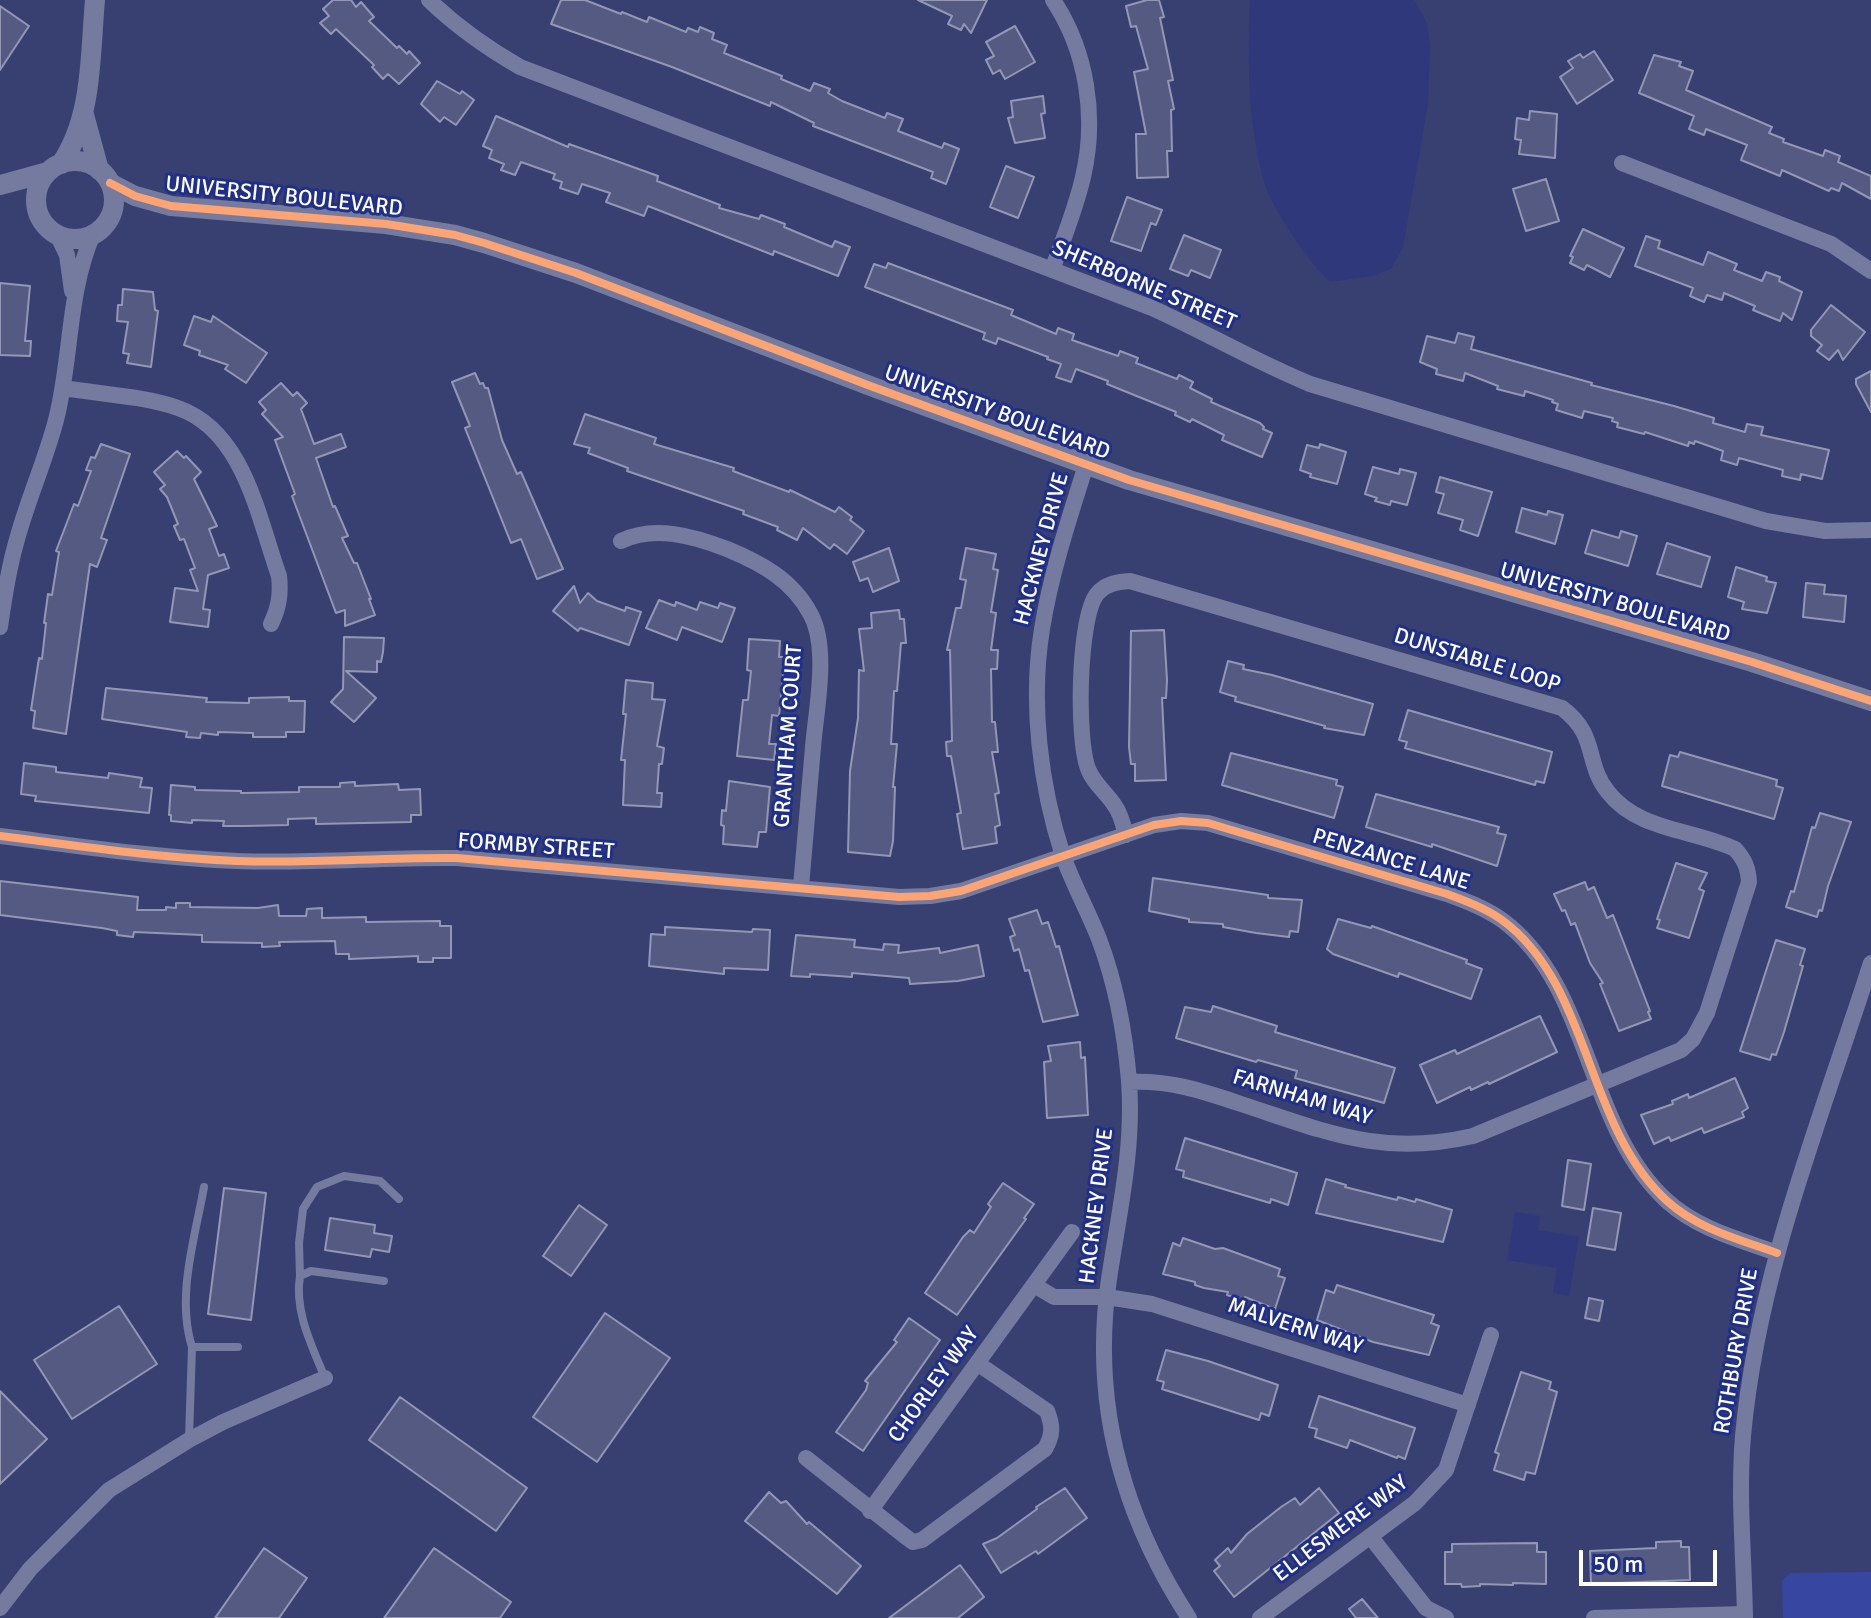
<!DOCTYPE html>
<style>
body{margin:0}
#map{position:relative;width:1871px;height:1618px;overflow:hidden;background:#384071;font-family:Signika,sans-serif}
canvas{display:block}
.scale{position:absolute;left:1579px;top:1550px;width:138px;height:36px;box-sizing:border-box;border:4px solid #fff;border-top:0;padding-left:10px;font-size:24px;line-height:28px;white-space:nowrap;color:#fff;-webkit-text-stroke:6px #202f89;paint-order:stroke}
</style>
<div id="map">
<canvas width="1871" height="1618"></canvas>
<div class="scale">50 m</div>
</div>
<script>
const context = document.querySelector('canvas').getContext('2d');
context.lineJoin = 'round';
function paint(path, color) {
  context.fillStyle = color;
  context.fill(path, 'evenodd');
}
function strokePath(path, color, width, dash) {
  context.strokeStyle = color;
  context.lineWidth = width;
  context.lineCap = dash ? 'butt' : 'round';
  context.setLineDash(dash || []);
  context.stroke(path);
}
function label(font, color, halo, rows, align = 'center') {
  context.font = font + ' Signika,sans-serif';
  context.lineWidth = 6;
  context.setLineDash([]);
  context.textBaseline = 'middle';
  context.strokeStyle = halo;
  context.fillStyle = color;
  for (const [text, x, y, turn = 0] of rows) {
    context.save();
    context.translate(x, y);
    context.rotate((+turn || 0) * Math.PI / 180);
    context.textAlign = isNaN(turn) ? turn : align;
    if (halo) context.strokeText(text, 0, 0);
    context.fillText(text, 0, 0);
    context.restore();
  }
}
paint(new Path2D(`
 M1871,1572V1618H1783L1782,1581L1790,1573Z`), '#3747a1');
paint(new Path2D(`
 M1250,0H1414L1427,23L1430,47L1428,104L1403,247L1391,269L1372,276L1330,282C1309,263 1270,206 1263,179C1248,121 1247,59 1250,0Z
 M1515,1212L1540,1216L1538,1230L1579,1237L1569,1296L1553,1293L1557,1268L1507,1260Z`), '#2e387a');
const building = new Path2D(`
 M333,0H351L356,7L361,2L374,17L369,21L397,48L399,46L407,54L409,51L420,63L399,84L388,74L383,79L372,67L374,65L336,29L331,34L320,23L329,16L323,9Z
 M561,0H585L621,14L622,12L647,22L649,17L686,32L688,28L698,32L700,27L714,33L712,39L727,45L724,53L782,76L781,79L810,91L814,83L830,89L828,93L842,101L885,118L887,113L903,119L898,131L942,148L944,143L959,149L946,184L931,178L933,172L813,126L814,123L771,102L770,106L672,67L551,24Z
 M918,0H987L971,33L964,24L961,30L948,24L952,16Z
 M1147,0H1159L1164,17L1160,18L1173,80L1168,81L1174,109L1171,110L1172,151H1167L1168,177L1137,178L1136,134H1146L1134,72L1148,69L1136,26L1131,27L1126,6Z
 M0,6L29,26L0,70Z
 M1015,26L1035,62L1005,79L1000,70L993,74L986,60L994,56L986,42Z
 M1594,51L1613,80L1577,104L1560,77L1573,68L1568,61L1580,54L1583,58Z
 M1654,55L1681,62L1679,66L1693,71L1686,90L1772,127L1769,133L1784,139L1783,142L1823,156L1825,150L1840,156L1838,162L1871,176V199L1842,183L1839,191L1831,188L1829,191L1782,170L1780,176L1741,160L1747,145L1706,129L1704,135L1689,129L1694,116L1639,93Z
 M437,81L460,94L462,91L474,100L456,125L444,117L440,122L421,104Z
 M1043,96L1045,113L1041,114L1045,138L1015,143L1008,118L1013,117L1011,101Z
 M1530,111L1557,114L1555,158L1519,154L1521,140L1515,139L1517,118L1529,120Z
 M496,116L568,147L569,144L658,176L657,181L720,205L719,208L759,219L761,215L785,224L784,227L832,247L835,241L850,247L838,276L774,251L773,255L648,206L644,216L606,202L610,193L582,184L578,194L560,188L562,182L553,179L555,174L521,162L515,175L501,170L504,164L489,158L492,150L483,146Z
 M1006,166L1034,177L1018,218L990,207Z
 M1546,179L1559,221L1526,231L1513,189Z
 M1127,197L1162,210L1156,225L1151,223L1141,251L1111,241Z
 M1583,229L1624,248L1610,277L1587,265L1584,270L1570,263L1573,257L1570,256Z
 M1184,235L1221,250L1210,278L1191,270L1188,276L1170,269Z
 M1646,236L1660,241L1658,248L1703,265L1708,252L1737,264L1734,270L1762,281L1766,272L1780,277L1779,281L1802,292L1792,320L1783,313L1780,321L1753,310L1755,306L1724,293L1722,300L1707,295L1704,302L1690,296L1693,288L1635,266Z
 M888,263L1013,310L1011,315L1056,334L1058,328L1074,334L1072,340L1118,356L1120,351L1138,358L1136,363L1177,379L1179,375L1193,382L1190,388L1212,399L1211,402L1260,423L1264,427L1263,429L1272,433L1262,457L1222,440L1224,435L1192,419L1190,422L1175,415L1176,412L1107,384L1108,381L1076,369L1071,382L1056,377L1061,364L1047,359L1048,357L998,338L996,344L983,339L985,333L865,287L874,264L886,268Z
 M0,283L30,286L25,341H31L30,356L0,355Z
 M123,289L153,292L155,310L158,311L151,367L127,363L129,354L123,353L128,322L117,321L118,305H122Z
 M1831,305L1865,332L1843,360L1838,350L1829,360L1817,351L1822,345L1811,336V330Z
 M194,316L211,322L213,316L267,353L246,383L225,369L228,365L199,355L200,351L184,345Z
 M1458,333L1474,337L1471,349L1592,383L1591,385L1674,406L1714,418L1713,423L1745,432L1747,424L1763,427L1761,435L1829,450L1822,479L1801,474L1800,480L1782,476L1783,470L1739,458L1737,465L1721,460L1723,451L1695,441L1694,444L1689,442L1688,446L1645,432L1644,434L1617,427L1618,423L1612,421L1613,418L1584,411L1582,418L1556,410L1558,404L1552,402L1553,400L1525,391L1524,396L1497,389L1498,386L1465,373L1463,381L1436,374L1437,369L1420,362L1427,336L1455,343Z
 M1871,371V412L1856,384V379Z
 M475,373L480,384L483,383L485,388H488L502,440L517,474L521,472L563,569L537,579L521,539L511,543L465,428L470,426L452,382Z
 M281,383L293,396L297,392L307,403L301,409L314,444L341,434L346,447L316,458L333,507L335,506L348,536L342,538L354,563H357L371,599H369L375,615L345,626V610L336,613L292,496L295,494L275,440L283,437L262,414L266,410L259,402Z
 M585,414L656,438L654,444L734,468L733,471L789,492L790,490L835,512L839,507L852,517L850,520L864,531L847,554L834,544L830,549L803,528L797,540L777,530L778,527L743,514L744,511L627,471L628,468L588,453L590,448L574,444Z
 M101,444L130,454L101,538L107,540L97,567L90,564L66,734L33,728L35,711L31,710L39,658L42,659L46,623H44L48,594L52,595L59,552L56,551L74,504L78,506L91,471L86,470L91,457L95,458Z
 M1320,444L1346,452L1337,484L1310,477L1311,474L1300,470L1307,445L1319,448Z
 M177,451L184,458L186,456L201,472L194,479L217,526L209,529L219,556L224,554L229,568L208,575L203,609L210,610L208,627L170,622L175,588L198,591L190,570L195,568L184,539L180,540L174,526L178,524L167,497L160,489L165,485L154,472Z
 M1373,467L1399,474L1400,469L1416,473L1407,505L1391,501L1390,505L1375,501L1377,498L1365,494Z
 M1440,477L1492,492L1478,536L1460,530L1463,520L1438,513L1444,494L1436,492Z
 M1522,508L1547,515L1548,511L1563,515L1555,544L1516,532Z
 M1592,530L1619,538L1621,531L1637,536L1628,566L1585,553Z
 M1667,543L1710,557L1701,587L1657,574Z
 M889,548L899,581L873,592L868,578L860,581L853,562Z
 M966,548L996,554L993,569L998,570L991,612L996,613L991,650H998L997,669H991L992,722H995L998,752H992L999,793L995,794L1000,825L995,827L997,843L963,849L957,814L961,813L951,756H947L946,742L952,741L950,650H947L956,608H961L966,580L960,579Z
 M1736,567L1767,577L1766,581L1776,583L1767,613L1742,609L1744,602L1728,597Z
 M1806,583L1825,585L1824,594L1846,596L1844,622L1803,617Z
 M574,586L580,603L588,593L597,601L625,611L626,607L641,612L629,645L580,628L578,631L553,611Z
 M659,600L675,606L676,602L697,610L700,602L718,608L720,603L735,608L722,642L682,627L677,640L646,628Z
 M899,610L900,619H904L906,643H901L897,691H894L891,744H897L893,787H895L893,841L890,856L848,852L850,771L858,718L859,670L864,671L859,629L872,628L871,613Z
 M1164,630L1167,680L1166,698H1162L1166,780L1135,781V764H1131L1129,747L1131,631Z
 M344,637L384,638L383,652L381,662L377,661V672L346,671L376,698L354,722L331,702L343,689Z
 M749,639L780,641L779,657H785L779,716L772,715L769,744H776L774,760L737,756L743,700H748L751,671L747,670Z
 M1228,661L1244,665L1243,669L1272,675L1373,704L1364,735L1324,728L1325,726L1235,701L1236,697L1220,692Z
 M626,680L653,683L652,699L665,700L657,746L664,748L662,764H659L657,793H662L661,807L623,805L625,760H621L626,714H623Z
 M106,688L207,698L206,702L249,703V698L289,697V701H305L304,732H286V737H253V733L218,732V735L201,733L200,738L186,737L187,732L102,719Z
 M1408,710L1552,752L1544,783L1536,781L1535,785L1405,748L1407,742L1399,740Z
 M1680,752L1777,780L1776,786L1783,788L1774,819L1662,786L1670,755L1678,757Z
 M1231,753L1337,780L1336,785L1343,787L1334,818L1222,785Z
 M24,763L56,767V772L108,778L109,773L142,778L140,787L152,788L149,813L35,801L36,796L21,794Z
 M729,781L770,787L766,832H759L757,847L723,844L724,826L721,825L722,810L726,811Z
 M355,782V786L398,784L399,790L420,789L421,815H411V822L316,824V818L288,819V825L245,826H223L224,821L192,820V823L171,821V815H169L171,785L195,787V790L241,791V793L299,792V787H340V783Z
 M1376,794L1499,827L1497,833L1506,835L1497,866L1432,844V847L1366,827Z
 M1820,813L1851,822L1828,886L1822,911L1819,910L1817,917L1786,907L1791,891L1794,892L1812,827L1815,828Z
 M1676,863L1707,873L1699,889L1704,891L1689,938L1657,928L1660,920L1657,919Z
 M1153,878L1268,895V898L1302,900L1298,932L1290,931L1289,937L1256,933L1223,927V924L1189,922V919L1149,911Z
 M0,881L138,897L137,910H166V907L176,908V903H190V907L258,908L278,905L279,916H306L307,909L322,908V918L366,917V922L440,921V926H451V958H433V962H418V956L349,959V954H336L335,941L279,942L280,946L262,947V943L202,942V935L134,932L133,937L117,935V931L102,928L0,915Z
 M1585,882L1588,890L1594,887L1607,918L1613,915L1650,1011L1648,1012L1651,1019L1619,1031L1600,984L1603,983L1590,963L1575,923L1571,925L1565,910L1562,911L1554,894Z
 M1037,910L1042,924L1048,922L1056,947L1059,946L1078,1015L1043,1022L1029,970L1025,971L1019,949L1014,951L1010,937L1015,935L1009,919Z
 M1338,919L1371,928L1372,926L1467,960L1466,963L1482,969L1471,999L1399,973L1398,977L1333,954L1327,949Z
 M665,927L752,932L753,929L770,930L768,970L724,968V974L649,966L651,934L665,935Z
 M796,935L855,940L854,947L883,950L884,944L899,945L898,953L939,948L940,953L978,945L984,976L958,981L910,984L909,978L852,973V977L810,974V977L791,976Z
 M1776,940L1805,949L1800,965L1803,966L1784,1032L1776,1055L1772,1054L1770,1060L1740,1051Z
 M1213,1006L1277,1026L1275,1032L1395,1068L1384,1103L1295,1078L1297,1071L1258,1060L1256,1062L1176,1038L1185,1007L1211,1012Z
 M1540,1016L1557,1052L1489,1084L1488,1082L1471,1090L1470,1087L1437,1103L1420,1065L1455,1050L1457,1054Z
 M1080,1042L1081,1058L1085,1057L1088,1115L1047,1118L1044,1062L1051,1061L1048,1046Z
 M1735,1078L1748,1108L1742,1112L1744,1117L1704,1133L1702,1128L1671,1141L1669,1137L1654,1144L1641,1115L1673,1104L1672,1101L1688,1094L1689,1098Z
 M1185,1138L1297,1173L1288,1205L1271,1199L1270,1203L1183,1177L1184,1171L1176,1169Z
 M1568,1160L1591,1164L1584,1210L1562,1206Z
 M1326,1179L1346,1185L1345,1187L1397,1200L1398,1197L1415,1202L1416,1199L1452,1210L1443,1242L1316,1213Z
 M1003,1183L1034,1204L1024,1218L1026,1219L957,1315L925,1293L963,1237L970,1230L974,1233L991,1207L988,1204Z
 M224,1188L266,1193L251,1320L208,1314Z
 M579,1205L607,1225L571,1276L543,1256Z
 M1593,1208L1621,1213L1615,1250L1587,1245Z
 M330,1218L375,1225L374,1233L392,1236L389,1252L372,1249L370,1257L325,1250Z
 M1183,1238L1215,1249L1223,1248L1280,1269L1278,1276L1285,1278L1275,1309L1245,1297L1244,1300L1227,1295L1228,1292L1204,1288L1195,1285V1282L1163,1274L1173,1243L1180,1246Z
 M1337,1285L1434,1315L1431,1323L1439,1326L1429,1355L1373,1342L1317,1320L1326,1290L1334,1293Z
 M1589,1298L1603,1301L1599,1321L1585,1318Z
 M119,1306L157,1364L72,1419L34,1360Z
 M605,1313L670,1358L597,1462L533,1417Z
 M909,1318L940,1340L863,1451L836,1432L866,1390L868,1383L865,1381L897,1342L894,1340Z
 M1166,1350L1208,1361L1278,1385L1269,1416L1261,1413L1259,1420L1162,1389L1164,1382L1157,1380Z
 M1521,1372L1551,1382L1549,1389L1557,1392L1535,1474L1526,1472L1524,1480L1494,1470L1499,1454L1495,1452Z
 M0,1391L47,1439L0,1484Z
 M1319,1396L1415,1428L1405,1459L1398,1456L1397,1458L1350,1440L1347,1448L1315,1437L1317,1429L1309,1427Z
 M400,1397L527,1488L496,1531L369,1440Z
 M1065,1488L1087,1518L1038,1554L1036,1551L1001,1573L983,1544L997,1538L1037,1509L1036,1507Z
 M1319,1488L1339,1513L1234,1597L1214,1571L1220,1566L1215,1560L1228,1548L1231,1553L1247,1534L1281,1507L1295,1498L1300,1505Z
 M769,1492L781,1503L786,1501L807,1524L809,1522L861,1566L837,1594L745,1521Z
 M1681,1541V1547H1689L1690,1580L1591,1584L1590,1551L1656,1548V1542Z
 M1537,1543V1552H1546V1584L1513,1583V1585L1480,1584V1586L1462,1587L1461,1584H1445V1552H1452V1544Z
 M264,1548L307,1578L279,1618H215Z
 M434,1548L511,1602L500,1618H384Z
 M960,1565L984,1597L958,1618H889Z
 M1362,1599L1378,1618H1356L1349,1609Z`);
paint(building, '#545a82');
strokePath(building, '#9397b4', 2);
strokePath(new Path2D(`
 M300,1276L299,1243L303,1209L317,1187L344,1176L380,1181L399,1199
 M192,1347C176,1296 195,1238 204,1187
 M325,1378C312,1346 294,1311 300,1276L311,1271L384,1281
 M189,1439L192,1347H238`), '#747b9f', 8);
strokePath(new Path2D(`
 M429,0C457,27 487,48 520,67L1152,308C1205,332 1256,362 1310,384L1766,521L1825,531L1871,530
 M1622,163L1831,244L1871,271
 M57,234L67,255L72,291
 M1052,270C1063,240 1076,208 1083,177C1097,117 1087,51 1053,0
 M63,388C100,394 143,396 178,408C244,431 258,517 279,576C281,594 279,607 271,624
 M1086,465C1069,519 1051,573 1042,629C1030,703 1040,785 1063,856C1073,884 1088,911 1099,939C1116,984 1125,1033 1129,1081C1134,1149 1119,1212 1109,1279C1091,1402 1122,1515 1189,1618
 M621,541C655,525 693,536 727,549C761,563 793,580 811,615C829,649 816,710 813,747C809,794 805,841 801,887
 M0,627C4,598 8,571 16,543C27,501 45,462 56,420C72,358 67,294 93,234
 M1126,835C1123,825 1121,814 1115,806C1107,793 1095,785 1089,771C1076,744 1078,617 1097,594C1105,584 1117,582 1130,581L1562,708C1599,736 1584,762 1608,792C1638,831 1693,829 1735,849C1745,860 1748,868 1749,882L1707,1013L1693,1039L1681,1050L1473,1136C1381,1157 1327,1132 1241,1104C1203,1091 1170,1080 1129,1082
 M0,836C79,846 158,858 237,861C310,864 383,857 457,858L899,897L930,896L961,891L1154,825L1181,821L1208,823L1447,894C1466,901 1485,908 1502,920C1592,986 1584,1125 1667,1201C1698,1229 1738,1239 1777,1253
 M1034,1285L1054,1297H1107L1152,1304L1468,1405
 M806,1458L906,1537L913,1542L922,1540L1045,1449C1053,1435 1053,1426 1047,1411L977,1363
 M870,1511L1072,1232
 M1370,1536L1426,1608L1446,1618
 M0,1608L30,1569L109,1490L189,1440L223,1422L325,1378
 M1260,1618L1415,1503L1446,1470L1491,1335
 M1594,1618L1745,1614
 M1745,1618C1744,1558 1738,1496 1743,1436C1758,1272 1821,1119 1871,963`), '#747b9f', 16);
strokePath(new Path2D(`
 M84,115L99,170
 M36 200a39 39 0 1 1 78 0a39 39 0 1 1-78 0Z
 M61,164C93,117 90,55 95,0
 M110,183L135,196L171,206L386,224L455,235L484,243L576,273L873,387L1129,480L1752,662L1871,701
 M0,185L48,172`), '#747b9f', 20);
strokePath(new Path2D(`
 M110,183L135,196L171,206L386,224L455,235L484,243L576,273L873,387L1129,480L1752,662L1871,701
 M0,836C79,846 158,858 237,861C310,864 383,857 457,858L899,897L930,896L961,891L1154,825L1181,821L1208,823L1447,894C1466,901 1485,908 1502,920C1592,986 1584,1125 1667,1201C1698,1229 1738,1239 1777,1253`), '#fda474', 8);
label('22px', '#fff', '#202f89', [
 ["UNIVERSITY BOULEVARD",284,197,6],
 ["SHERBORNE STREET",1144,286,23],
 ["UNIVERSITY BOULEVARD",997,413,20],
 ["HACKNEY DRIVE",1042,549,-75],
 ["UNIVERSITY BOULEVARD",1615,603,16],
 ["DUNSTABLE LOOP",1477,661,17],
 ["GRANTHAM COURT",789,736,-86],
 ["FORMBY STREET",536,847,4],
 ["PENZANCE LANE",1391,860,17],
 ["FARNHAM WAY",1302,1098,17],
 ["HACKNEY DRIVE",1097,1206,-83],
 ["MALVERN WAY",1295,1327,18],
 ["ROTHBURY DRIVE",1737,1351,-80],
 ["CHORLEY WAY",934,1385,-54],
 ["ELLESMERE WAY",1341,1529,-37]
]);
</script>
